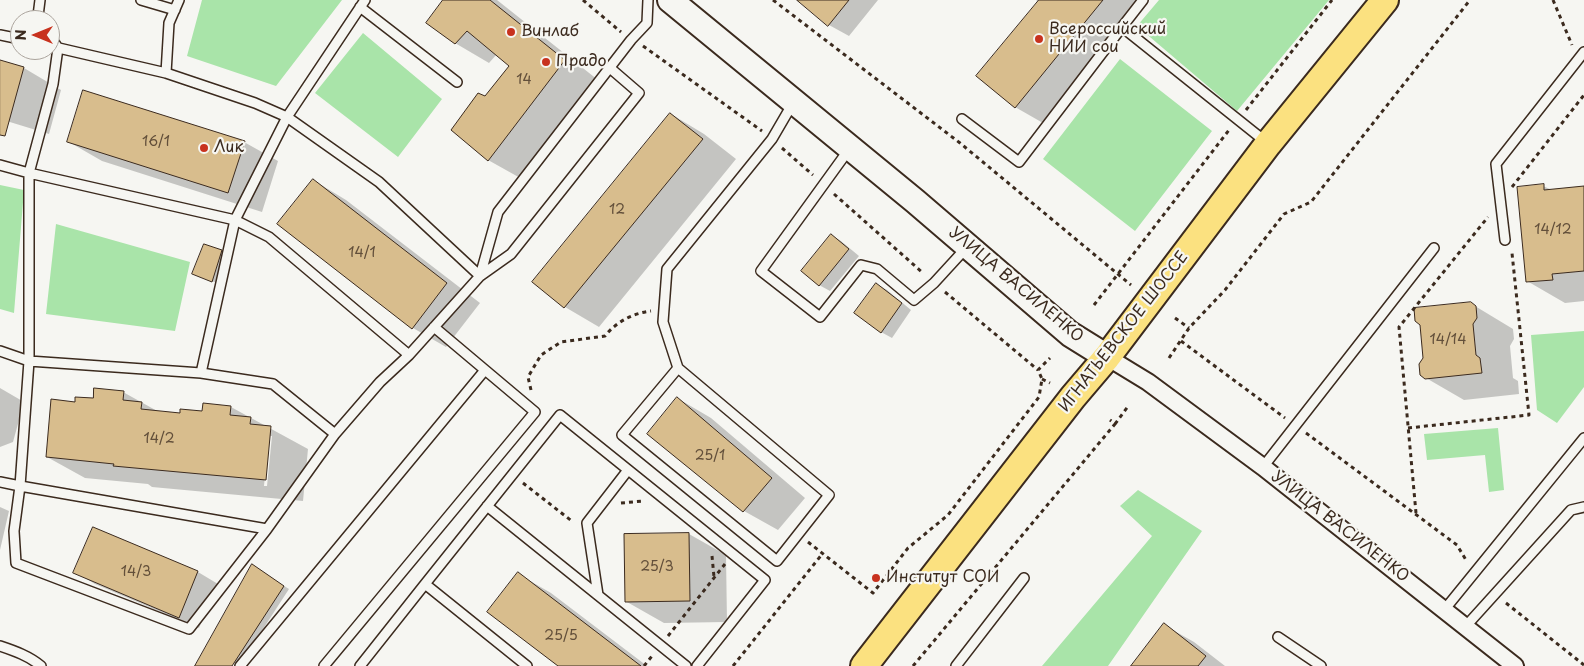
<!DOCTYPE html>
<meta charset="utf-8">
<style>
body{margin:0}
#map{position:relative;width:1584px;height:666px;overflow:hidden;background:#f6f6f2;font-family:"Playpen Sans",sans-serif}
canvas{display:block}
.north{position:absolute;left:10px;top:10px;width:50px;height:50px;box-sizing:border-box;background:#f6f6f2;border:1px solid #aba49d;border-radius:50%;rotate:270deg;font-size:14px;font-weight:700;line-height:20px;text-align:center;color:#3b2a1e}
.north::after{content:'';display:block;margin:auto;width:18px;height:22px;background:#c8321e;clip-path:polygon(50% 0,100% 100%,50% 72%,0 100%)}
</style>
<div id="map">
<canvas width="1584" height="666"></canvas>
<div class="north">N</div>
</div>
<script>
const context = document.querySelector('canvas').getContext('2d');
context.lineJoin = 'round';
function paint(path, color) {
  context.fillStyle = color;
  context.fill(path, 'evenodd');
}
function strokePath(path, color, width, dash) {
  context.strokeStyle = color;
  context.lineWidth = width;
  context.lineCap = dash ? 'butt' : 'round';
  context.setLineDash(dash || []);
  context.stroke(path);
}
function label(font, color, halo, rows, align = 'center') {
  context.font = font + ' "Playpen Sans",sans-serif';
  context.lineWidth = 4.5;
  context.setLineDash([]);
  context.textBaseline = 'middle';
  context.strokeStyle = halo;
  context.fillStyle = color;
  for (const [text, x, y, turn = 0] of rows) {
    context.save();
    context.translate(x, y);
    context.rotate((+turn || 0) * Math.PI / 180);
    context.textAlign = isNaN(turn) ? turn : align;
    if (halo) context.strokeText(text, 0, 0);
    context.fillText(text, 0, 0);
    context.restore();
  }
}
paint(new Path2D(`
 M202,0H342L276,86L187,56Z
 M1159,0H1329L1237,111L1137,26Z
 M363,33L442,99L398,157L315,93Z
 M1120,59L1212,131L1135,231L1043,159Z
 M0,185L24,190L14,313L0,309Z
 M56,224L190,262L175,331L46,314Z
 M1584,331V387L1557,423L1537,410L1531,335Z
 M1498,428L1504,490L1489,492L1485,455L1427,460L1424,434Z
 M1138,490L1202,531L1108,666H1042L1152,536L1120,506Z`), '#a9e4a9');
paint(new Path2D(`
 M445,0H497L598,80L522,179L488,160L485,98L511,66L497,54L489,63L455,43Z
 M799,0H878L849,36L829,25Z
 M1036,0H1143L1043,123L1015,107L1039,2Z
 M0,61L24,68L61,90L49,134L0,119Z
 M671,114L704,134L736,159L599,327L565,307L534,281Z
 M69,142H244L278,161L262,212L102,161Z
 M313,180L346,200L480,303L446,347L413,328Z
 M1543,186L1552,190L1584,188V301L1565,303L1527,281Z
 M831,235L841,241L859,256L830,291L819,285Z
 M221,252L226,254L217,283L199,276Z
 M877,284L887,290L911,310L892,338L881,332Z
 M1470,303L1513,329L1514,339L1510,346L1513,378L1518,381L1519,394L1464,400L1426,378Z
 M0,388L24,402L13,442L0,447Z
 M123,392L159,412L181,415L203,412L204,404L231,407L308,449L303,501L152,487L148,484L85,478L47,457L76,403ZM269,436H272L267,486H264Z
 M677,398L711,418L805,498L778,530L744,511L648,434Z
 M0,507L9,511L0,550Z
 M93,528L198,572L218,584L199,628L95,584L75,572Z
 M689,534L726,555L727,622L664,623L627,602Z
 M257,569L289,589L239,666L224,656L218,666H197Z
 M518,574L551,593L647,666H560Z
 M1164,625L1194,642L1225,666H1133Z`), '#0003');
const building = new Path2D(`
 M443,0H490L565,60L488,161L451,130L478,93L485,96L509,66L467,31L455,44L426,23Z
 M797,0H849L828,26Z
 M1039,0H1103L1015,108L976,76Z
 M0,60L24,67L5,136L0,135Z
 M83,90L245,141L228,193L67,142Z
 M670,113L703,139L564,308L532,282Z
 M313,179L447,283L412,329L277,224Z
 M1544,184V190L1584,186V271L1552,274L1553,280L1526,282L1517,187Z
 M831,234L849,249L819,286L801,271Z
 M204,244L222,250L212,282L192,274Z
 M876,283L902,303L881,333L854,313Z
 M1471,302L1476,306L1477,318L1473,324L1476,355L1480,358L1482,373L1425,379L1420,375L1419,364L1423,358L1420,325L1415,321L1414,308Z
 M94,388L124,391L123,400L142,402L141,409L180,413V409L202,411L203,403L231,406L230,415L251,417L250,424L271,426L266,480L113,466L114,464L46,457L51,399L75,402V397L93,398Z
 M677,397L772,478L743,512L647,434Z
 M93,527L198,571L179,618L73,573Z
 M689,533L690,601L625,602L624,534Z
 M252,564L284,586L232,666H195Z
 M518,572L641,666H558L487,612Z
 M1164,623L1206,656L1198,666H1131Z`);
paint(building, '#d8bd8d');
strokePath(building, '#3b2a1e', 1);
const lane = new Path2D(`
 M141,0L175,10
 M365,0L287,117L379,182L480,276L498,212L631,40L647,23L648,0
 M360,7L457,82
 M40,20L38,16L40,0
 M1122,27L1143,0
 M0,35L20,39
 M50,36L58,48L53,84L29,173L235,220L201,373L273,384L335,434L380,382L409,355
 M50,46L166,73L255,103L287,117L235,220L269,237L409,355L480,276L511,254L639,93L610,68
 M166,73L169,23L179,0
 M962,119L1019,162L1122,27L1266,142
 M850,148L761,271L820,317L861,265L877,269L914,300L934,283L967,247
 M0,165L29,173V361L0,351
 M1505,240L1496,164L1584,52
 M678,368L622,435L777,561L829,495L678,368L663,322L667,269L772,139L793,103
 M201,373L29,361L20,486L267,529L335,434
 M1263,467L1434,248
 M0,482L20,486L14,531L16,563L189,629L267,529
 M487,506L686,666
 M598,595L587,523L628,470
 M1445,609L1584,438
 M1466,626L1571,510L1584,507
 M1278,637L1321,666
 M0,646C15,651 29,656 41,666
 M240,666L485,370
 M324,666L535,412L434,327
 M360,666L425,584
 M527,666L425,584L560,415L765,580L697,666
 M956,666L1024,578`);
const street = new Path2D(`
 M1107,357L1148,382L1263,467L1515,666`);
const secondary = new Path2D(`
 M670,0L915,201L1070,334L1107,357`);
const primary = new Path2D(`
 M864,666L1073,397L1107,357L1268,144L1385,0`);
strokePath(lane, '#3b2a1e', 12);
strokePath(street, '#3b2a1e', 20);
strokePath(secondary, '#3b2a1e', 28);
strokePath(primary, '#3b2a1e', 30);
strokePath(new Path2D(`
 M583,0L621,32
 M773,0L960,143L1131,285
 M1553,0L1572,45
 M643,46L762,131
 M1246,110L1332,0
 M782,148L813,175
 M1512,187L1584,95
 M834,194L923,273
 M945,292L1038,370
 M1094,305L1229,130
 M1175,318L1189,328
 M1181,341L1285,418
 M1169,358L1189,328L1225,290L1284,214L1311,202L1470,0
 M1042,379L1050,383
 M531,390L528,377L541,355L561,342L605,336C616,322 633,313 651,311
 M1115,424L1129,405
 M1408,428L1529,415L1512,253
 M1306,433L1457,545L1466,560
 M523,483L573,522
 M621,503L644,501
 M1416,513L1399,327L1488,217
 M808,542L873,593L908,548L948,515L1039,397L1042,379L1038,370L1050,358
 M712,556L714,577
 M1506,603L1584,665
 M668,636L725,564
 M644,666L652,656
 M733,666L823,553
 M913,666L1115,424L1110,420`), '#3b2a1e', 3, [4, 4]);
strokePath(lane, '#f6f6f2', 9);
strokePath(street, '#f6f6f2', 16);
strokePath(secondary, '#f6f6f2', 24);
strokePath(primary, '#fbe180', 26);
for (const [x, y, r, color] of [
 [511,32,5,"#c8321e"],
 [1039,39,5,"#c8321e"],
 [546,62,5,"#c8321e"],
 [204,148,5,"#c8321e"],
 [876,578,5,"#c8321e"]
]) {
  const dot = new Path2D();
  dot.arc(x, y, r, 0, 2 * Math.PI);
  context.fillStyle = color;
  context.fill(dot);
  strokePath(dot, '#f6f6f2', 2);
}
label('14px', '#624f3a', null, [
 ["14",524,80],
 ["16/1",156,142],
 ["12",617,210],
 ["14/12",1553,230],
 ["14/1",362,253],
 ["14/14",1448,340],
 ["14/2",159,439],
 ["25/1",710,456],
 ["25/3",657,567],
 ["14/3",136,572],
 ["25/5",561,636]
]);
label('16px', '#3b2a1e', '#f6f6f2', [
 ["Всероссийский",1049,30],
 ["НИИ сои",1049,48],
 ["Винлаб",521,32],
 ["Прадо",556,62],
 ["Лик",214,148],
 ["Институт СОИ",886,578]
], 'left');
label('16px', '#3b2a1e', '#f6f6f2', [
 ["УЛИЦА ВАСИЛЕНКО",1016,285,40],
 ["ИГНАТЬЕВСКОЕ ШОССЕ",1124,332,-52],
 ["УЛИЦА ВАСИЛЕНКО",1340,527,38]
]);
</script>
